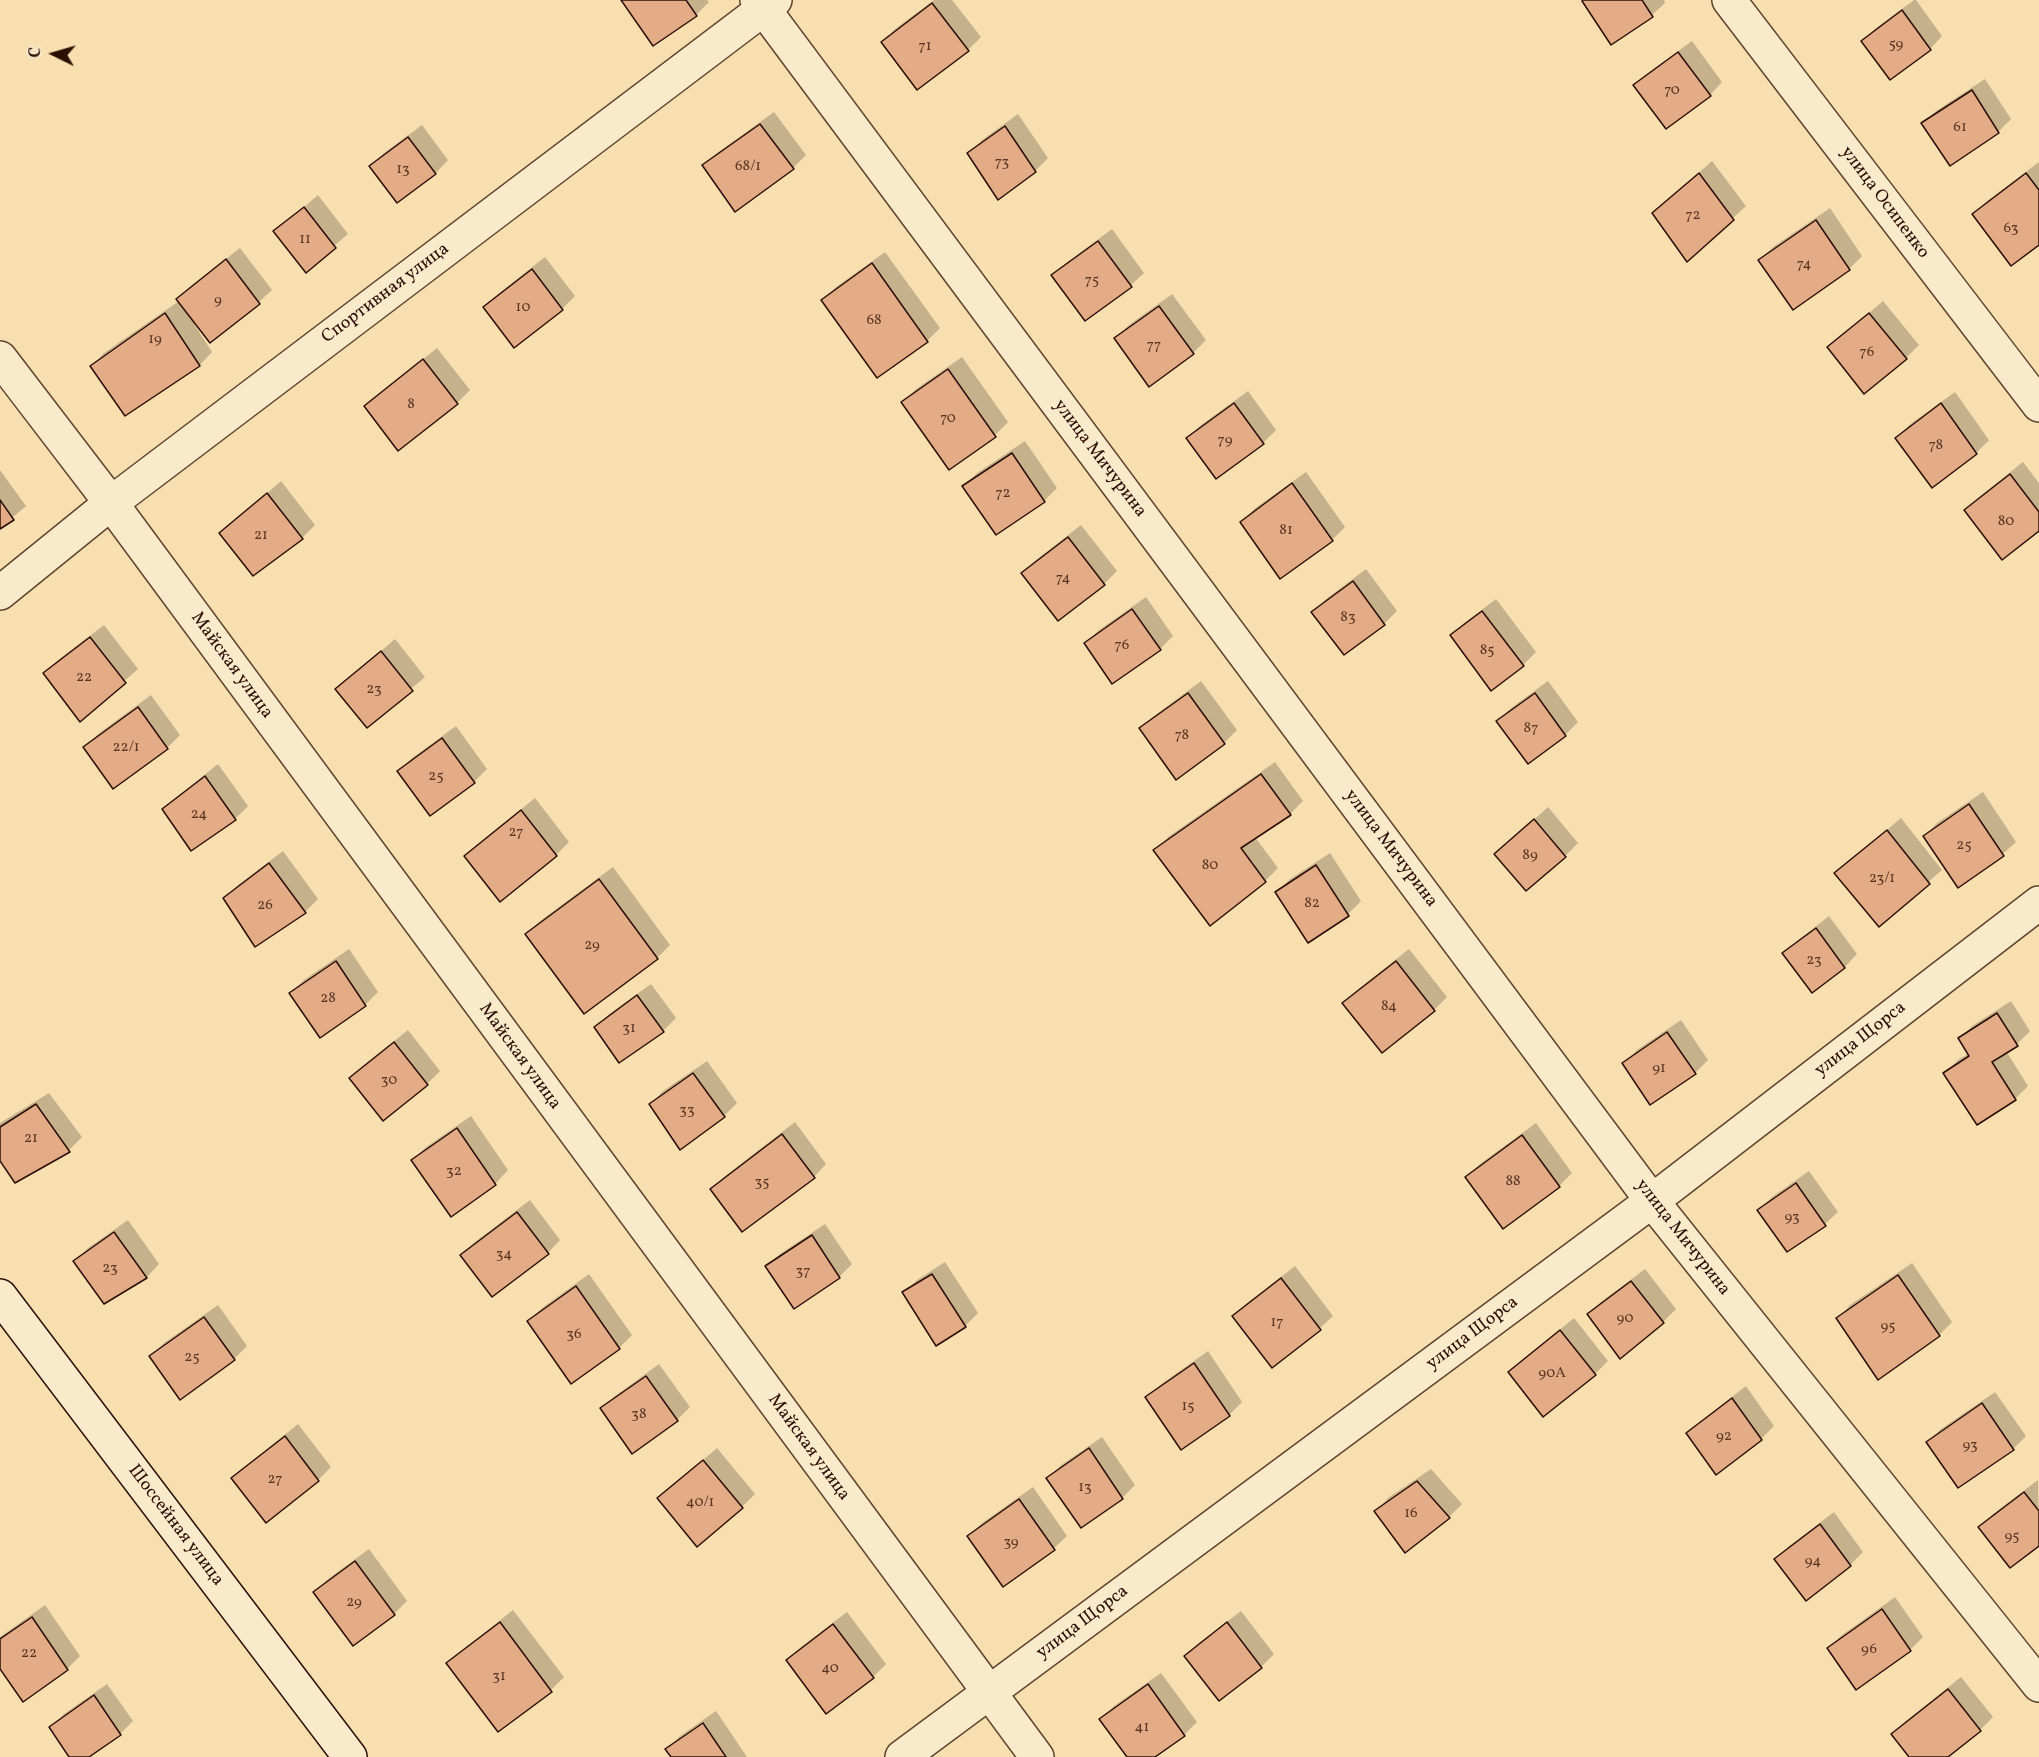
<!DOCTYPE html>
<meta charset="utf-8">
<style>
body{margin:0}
#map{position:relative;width:2039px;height:1757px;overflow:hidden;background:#f7dfb0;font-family:Vollkorn,serif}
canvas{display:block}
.north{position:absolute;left:24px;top:24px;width:60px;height:60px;-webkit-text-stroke:4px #faeacc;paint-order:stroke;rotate:275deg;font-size:16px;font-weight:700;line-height:24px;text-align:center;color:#2c0f03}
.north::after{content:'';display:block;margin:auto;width:21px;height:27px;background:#2c0f03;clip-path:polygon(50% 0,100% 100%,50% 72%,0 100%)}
</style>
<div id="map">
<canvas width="2039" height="1757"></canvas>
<div class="north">С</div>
</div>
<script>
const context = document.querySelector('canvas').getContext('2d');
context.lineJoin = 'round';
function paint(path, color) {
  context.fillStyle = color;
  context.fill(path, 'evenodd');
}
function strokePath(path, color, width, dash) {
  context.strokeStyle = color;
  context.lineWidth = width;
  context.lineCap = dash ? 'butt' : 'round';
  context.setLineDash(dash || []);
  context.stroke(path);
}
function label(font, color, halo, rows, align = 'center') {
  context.font = font + ' Vollkorn,serif';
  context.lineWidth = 6;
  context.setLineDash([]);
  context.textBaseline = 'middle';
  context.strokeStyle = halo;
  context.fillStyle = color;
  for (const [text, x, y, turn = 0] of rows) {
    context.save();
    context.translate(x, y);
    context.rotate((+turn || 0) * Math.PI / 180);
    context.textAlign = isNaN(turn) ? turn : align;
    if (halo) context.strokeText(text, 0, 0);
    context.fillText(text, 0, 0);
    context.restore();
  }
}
paint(new Path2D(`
 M623,0H707L709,2L696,15Z
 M934,0H952L981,37L968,50L883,42L895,29Z
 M1585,0H1664L1665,3L1652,15L1611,43Z
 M1914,0H1916L1942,36L1930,49L1863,41L1876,28Z
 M1692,41L1722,82L1710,95L1635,86L1648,73Z
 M1985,79L2011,119L1998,132L1950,164L1923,124L1936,111Z
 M774,112L806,155L793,168L704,165L717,153Z
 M1018,114L1048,158L1035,171L969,153L982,140Z
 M422,125L448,160L436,173L397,201L371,166L384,153Z
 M1712,161L1746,206L1687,260L1654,213Z
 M2039,162V243L1974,214L1987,201Z
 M318,195L348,234L306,270L275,232Z
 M1830,208L1862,256L1849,269L1793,308L1760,260L1773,247Z
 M1112,229L1144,273L1131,285L1053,275L1066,263Z
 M240,248L272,290L259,302L210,341L196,322L194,324L212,352L200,365L126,414L92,366L104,353L179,301L178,299L191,286Z
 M885,252L940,328L927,341L823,300L836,287Z
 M545,257L575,296L562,309L514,345L485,307L498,294Z
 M1172,294L1206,340L1193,353L1116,338L1129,325Z
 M1883,301L1919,345L1906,358L1829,348Z
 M437,348L470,390L457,403L366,407L379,394Z
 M962,357L1008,422L995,435L903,402L916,389Z
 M1248,391L1276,430L1263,443L1188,438L1201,425Z
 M1955,392L1989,440L1976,453L1932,486L1897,438L1909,425Z
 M1025,441L1057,488L1044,501L964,486L977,473Z
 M2023,462L2039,483V529L1966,510L1979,497Z
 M0,470L26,506L0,528Z
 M1306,472L1345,527L1332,540L1280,577L1242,522L1254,509Z
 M281,481L315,525L302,538L253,574L221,533Z
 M1081,525L1117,571L1104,584L1059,619L1023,573L1036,560Z
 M1366,569L1397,611L1384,624L1313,612L1326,599Z
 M1146,597L1173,636L1160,649L1086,643L1099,630Z
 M1496,599L1536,652L1523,665L1452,635L1464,623Z
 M104,625L138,669L80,720L45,673L58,660Z
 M395,639L425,677L367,726L337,689Z
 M1201,681L1237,730L1224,743L1177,778L1141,728L1154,716Z
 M1548,681L1578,722L1565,735L1529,762L1498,721L1511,708Z
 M151,695L180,735L167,748L114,786L85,747L98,734Z
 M456,726L487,769L474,782L399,771L412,758Z
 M1275,762L1303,801L1290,814L1255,837L1278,868L1265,881L1155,850L1168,837Z
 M218,764L248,806L235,819L164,810L177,797Z
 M1983,792L2016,842L2003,854L1959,885L1925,836L1937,823Z
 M535,798L569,842L556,855L466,856L479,843Z
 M1548,807L1578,843L1565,856L1496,854Z
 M1901,818L1942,870L1879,925L1836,873Z
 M283,851L318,899L305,912L225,898L238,885Z
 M1330,853L1361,901L1348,914L1277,892L1290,879Z
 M613,867L670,945L657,958L527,934L540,921Z
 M1829,916L1857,954L1845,967L1812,991L1784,954L1797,941Z
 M349,949L378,992L365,1005L320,1035L291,993L304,980Z
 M1409,949L1447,997L1434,1010L1382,1051L1344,1003L1357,990Z
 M651,984L676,1018L663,1031L596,1027L609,1014Z
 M2011,1001L2030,1031L2017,1044L2006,1051L2028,1086L2015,1099L1977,1123L1945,1073L1958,1060L1969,1053L1960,1039L1972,1026Z
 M1681,1020L1708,1060L1695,1073L1624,1063L1637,1050Z
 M408,1030L440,1071L427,1084L383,1119L351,1078L364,1065Z
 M707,1061L737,1103L724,1116L651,1104L663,1091Z
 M49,1093L82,1137L69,1150L16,1181L0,1159V1123Z
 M471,1116L508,1170L496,1183L451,1215L413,1160L426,1147Z
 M795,1122L826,1164L814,1177L712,1189L725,1176Z
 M1536,1123L1572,1173L1559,1186L1503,1227L1467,1177L1480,1164Z
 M1809,1171L1838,1212L1825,1224L1759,1210L1772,1197Z
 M530,1200L560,1240L548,1253L462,1255L475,1242Z
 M128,1220L159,1264L147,1277L104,1302L75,1261L88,1248Z
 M825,1224L852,1264L839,1277L767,1266L780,1254Z
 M945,1262L978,1313L965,1326L904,1293L917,1280Z
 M1912,1263L1952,1322L1939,1335L1838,1318L1850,1305Z
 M1295,1266L1333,1316L1320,1328L1273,1366L1234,1316L1247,1303Z
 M1645,1269L1676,1309L1663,1322L1589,1315L1601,1302Z
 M589,1274L632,1335L619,1348L572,1382L529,1321L542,1308Z
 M218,1305L247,1346L234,1359L151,1356L164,1343Z
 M1574,1318L1608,1361L1595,1374L1510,1372L1523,1359Z
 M1208,1351L1242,1402L1229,1415L1181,1448L1147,1398L1160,1385Z
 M659,1364L690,1407L677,1420L632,1452L602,1409L615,1396Z
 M1746,1386L1774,1426L1761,1439L1688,1434L1701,1421Z
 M1995,1392L2026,1436L2013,1449L1928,1442L1941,1429Z
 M298,1424L331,1467L318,1480L267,1521L233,1479L246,1466Z
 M1102,1437L1135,1485L1122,1498L1048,1478L1061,1465Z
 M717,1448L755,1494L742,1507L659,1498Z
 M1431,1469L1462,1504L1449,1517L1376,1511L1388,1498Z
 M2038,1480L2039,1545L1980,1527L1993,1514Z
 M1033,1487L1067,1536L1054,1548L1004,1585L969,1536L982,1523Z
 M1834,1512L1863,1552L1850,1565L1806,1598L1776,1559L1789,1546Z
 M369,1549L407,1601L394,1614L315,1592L328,1579Z
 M1895,1597L1923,1637L1910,1650L1829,1648L1842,1635Z
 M45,1605L80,1656L67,1669L23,1700L0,1667V1637Z
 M513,1610L564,1677L551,1690L498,1730L448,1663L461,1651Z
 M1241,1611L1274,1654L1261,1667L1220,1699L1186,1656L1199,1643Z
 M847,1612L886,1664L873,1677L788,1660L801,1647Z
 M1161,1673L1197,1722L1184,1735L1153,1757H1128L1101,1719L1114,1706Z
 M1961,1677L1993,1717L1980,1730L1945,1757H1911L1893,1734L1906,1721Z
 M107,1684L133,1721L120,1734L86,1757H71L51,1727L64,1714Z
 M716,1711L747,1757H672L667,1749L680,1736Z`), '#0003');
const building = new Path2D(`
 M621,0H686L697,16L653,46Z
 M1583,0H1642L1653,17L1611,45L1582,1Z
 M932,3L969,51L917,90L881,42Z
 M1902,10L1931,50L1890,80L1861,41Z
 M1678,52L1711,96L1666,129L1633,85Z
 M1972,90L1999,133L1950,166L1921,123Z
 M760,124L794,169L735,212L702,165Z
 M1005,126L1036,172L998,200L967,153Z
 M408,137L436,174L397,203L369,166Z
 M1699,173L1734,220L1687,262L1652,213Z
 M2026,173L2039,190V245L2011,266L1972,214Z
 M304,207L336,248L306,273L273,231Z
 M1816,220L1850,270L1793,310L1758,260Z
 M1098,241L1132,287L1085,321L1051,275Z
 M226,259L260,304L210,343L176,299Z
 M872,263L928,342L877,378L821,300Z
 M532,269L563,310L514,348L483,307Z
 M1159,306L1194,354L1149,387L1114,338Z
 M165,313L200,366L125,416L90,366Z
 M1869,313L1907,359L1864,394L1827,347Z
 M423,359L458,404L398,451L364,406Z
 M948,369L996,437L949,470L901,402Z
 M1234,403L1264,444L1216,479L1186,438Z
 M1941,403L1977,454L1932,488L1895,438Z
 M1012,453L1045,502L996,535L962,486Z
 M2010,474L2039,512V531L2002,560L1964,510Z
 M1292,483L1333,541L1280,579L1240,522Z
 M267,493L303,539L253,576L219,533Z
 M0,500L14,520L0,529Z
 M1068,537L1105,585L1058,621L1021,573Z
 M1353,581L1385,625L1344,655L1311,612Z
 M1132,609L1161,650L1112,684L1084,643Z
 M1482,611L1524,666L1491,691L1450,635Z
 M90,637L126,683L80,722L43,673Z
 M381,651L413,691L367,728L335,689Z
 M1188,693L1225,744L1176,780L1139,728Z
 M1535,693L1566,736L1528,764L1496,721Z
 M138,707L168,749L113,789L83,747Z
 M442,738L475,783L430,816L397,771Z
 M1261,774L1291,815L1241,848L1266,882L1210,926L1153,850Z
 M205,776L236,820L191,851L162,809Z
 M1969,804L2004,856L1958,888L1923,836Z
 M521,810L557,856L500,902L464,856Z
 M1534,819L1566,857L1526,891L1494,854Z
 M1887,830L1930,884L1879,927L1834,873Z
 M269,863L306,913L255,947L223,898Z
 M1316,865L1349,916L1308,943L1275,892Z
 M599,879L658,959L584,1014L525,934Z
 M1816,928L1845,968L1812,993L1782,953Z
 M336,961L366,1006L320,1038L289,993Z
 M1396,961L1435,1011L1382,1053L1342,1003Z
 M637,995L664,1032L619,1063L594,1027Z
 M1997,1013L2018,1046L1992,1062L2016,1100L1977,1125L1943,1073L1969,1056L1958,1038Z
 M1667,1032L1696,1074L1650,1105L1622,1063Z
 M394,1042L428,1085L383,1121L349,1078Z
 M693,1073L725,1117L680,1150L649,1104Z
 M36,1104L70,1152L15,1183L0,1161V1127Z
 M457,1128L496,1185L451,1217L411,1160Z
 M782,1134L815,1178L742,1232L710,1189Z
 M1522,1135L1560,1187L1503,1229L1465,1177Z
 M1796,1183L1826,1226L1787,1252L1757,1210Z
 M517,1212L549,1254L492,1297L460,1255Z
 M114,1232L147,1278L104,1304L73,1261Z
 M812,1235L840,1278L794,1309L765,1266Z
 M932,1274L966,1327L936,1346L902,1292Z
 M1898,1275L1940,1336L1878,1380L1836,1318Z
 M1281,1278L1321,1330L1272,1368L1232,1316Z
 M1631,1281L1664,1323L1620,1359L1587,1314Z
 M576,1286L620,1349L571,1384L527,1321Z
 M204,1317L235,1360L180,1400L149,1356Z
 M1560,1330L1596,1375L1543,1417L1508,1372Z
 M1194,1363L1230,1416L1181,1450L1145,1397Z
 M646,1376L678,1421L632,1454L600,1408Z
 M1732,1398L1762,1440L1716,1475L1686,1433Z
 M1982,1403L2014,1450L1958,1488L1926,1442Z
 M285,1436L319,1481L266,1523L231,1478Z
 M1089,1448L1123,1499L1081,1528L1046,1478Z
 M703,1460L743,1508L697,1547L657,1498Z
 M1417,1481L1450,1518L1405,1553L1374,1511Z
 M2024,1492L2039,1511V1546L2010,1568L1978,1527Z
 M1019,1499L1055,1550L1003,1587L967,1536Z
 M1820,1524L1851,1566L1806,1601L1774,1559Z
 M355,1561L395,1615L353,1646L313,1592Z
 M1882,1609L1911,1651L1856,1690L1827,1648Z
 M32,1617L68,1670L23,1702L0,1669V1639Z
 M500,1622L552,1692L498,1732L446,1663Z
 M1227,1622L1262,1668L1219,1701L1184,1656Z
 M833,1624L874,1678L826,1714L786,1660Z
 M1148,1684L1185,1736L1155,1757H1127L1099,1719Z
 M1948,1689L1981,1731L1948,1757H1909L1891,1734Z
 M94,1695L121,1735L89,1757H69L49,1727Z
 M703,1723L726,1757H671L665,1749Z`);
paint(building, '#e3ab86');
strokePath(building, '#2c0f03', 1.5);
const minor = new Path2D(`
 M757,0L1652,1201L2039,1685
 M1729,0L2039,405
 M0,358L111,503L1037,1757
 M0,593L111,503L775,0
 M902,1757L1652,1201L2039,903`);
const secondary = new Path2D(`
 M0,1296L350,1757`);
strokePath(minor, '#5f432e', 36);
strokePath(secondary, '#2c0f03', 36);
strokePath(minor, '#faeacc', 33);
strokePath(secondary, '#faeacc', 33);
label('15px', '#5a3624', null, [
 ["59",1896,45],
 ["71",925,47],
 ["70",1672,91],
 ["61",1960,128],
 ["73",1002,163],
 ["68/1",748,167],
 ["13",403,170],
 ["72",1693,216],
 ["63",2011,229],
 ["11",305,240],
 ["74",1804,265],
 ["75",1092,281],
 ["9",218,301],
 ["10",523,308],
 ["68",874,321],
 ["19",155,340],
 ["77",1154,346],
 ["76",1867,353],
 ["8",411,405],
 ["70",948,419],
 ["79",1225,441],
 ["78",1936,446],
 ["72",1003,494],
 ["80",2006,522],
 ["81",1286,531],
 ["21",261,536],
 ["74",1063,579],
 ["83",1348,618],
 ["76",1122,646],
 ["85",1487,651],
 ["22",84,678],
 ["23",374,690],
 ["87",1531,729],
 ["78",1182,736],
 ["22/1",126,748],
 ["25",436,777],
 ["24",199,815],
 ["27",516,833],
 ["25",1964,846],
 ["89",1530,856],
 ["80",1210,866],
 ["23/1",1882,879],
 ["82",1312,904],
 ["26",265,906],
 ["29",592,946],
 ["23",1814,961],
 ["28",328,999],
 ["84",1389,1007],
 ["31",629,1029],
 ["91",1659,1069],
 ["30",389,1081],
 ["33",687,1111],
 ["21",31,1139],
 ["32",454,1172],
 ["88",1513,1182],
 ["35",762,1183],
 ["93",1792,1218],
 ["34",504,1255],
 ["23",110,1269],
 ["37",803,1272],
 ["90",1625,1319],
 ["17",1277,1323],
 ["95",1888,1327],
 ["36",574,1335],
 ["25",192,1358],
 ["90А",1552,1374],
 ["15",1188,1407],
 ["38",639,1415],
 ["92",1724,1437],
 ["93",1970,1446],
 ["27",275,1480],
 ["13",1085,1488],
 ["40/1",700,1503],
 ["16",1411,1514],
 ["95",2012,1537],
 ["39",1011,1543],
 ["94",1813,1562],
 ["29",354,1603],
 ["96",1869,1650],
 ["22",29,1654],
 ["40",830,1669],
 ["31",499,1677],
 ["41",1142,1728]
]);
label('18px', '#2c0f03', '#faeacc', [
 ["улица Осипенко",1884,203,53],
 ["Спортивная улица",386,294,-37],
 ["улица Мичурина",1099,459,53],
 ["Майская улица",231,666,54],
 ["улица Мичурина",1390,849,53],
 ["улица Щорса",1861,1040,-38],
 ["Майская улица",519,1057,54],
 ["улица Мичурина",1682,1238,52],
 ["улица Щорса",1473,1334,-37],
 ["Майская улица",808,1448,54],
 ["Шоссейная улица",175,1526,53],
 ["улица Щорса",1083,1623,-37]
]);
</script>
